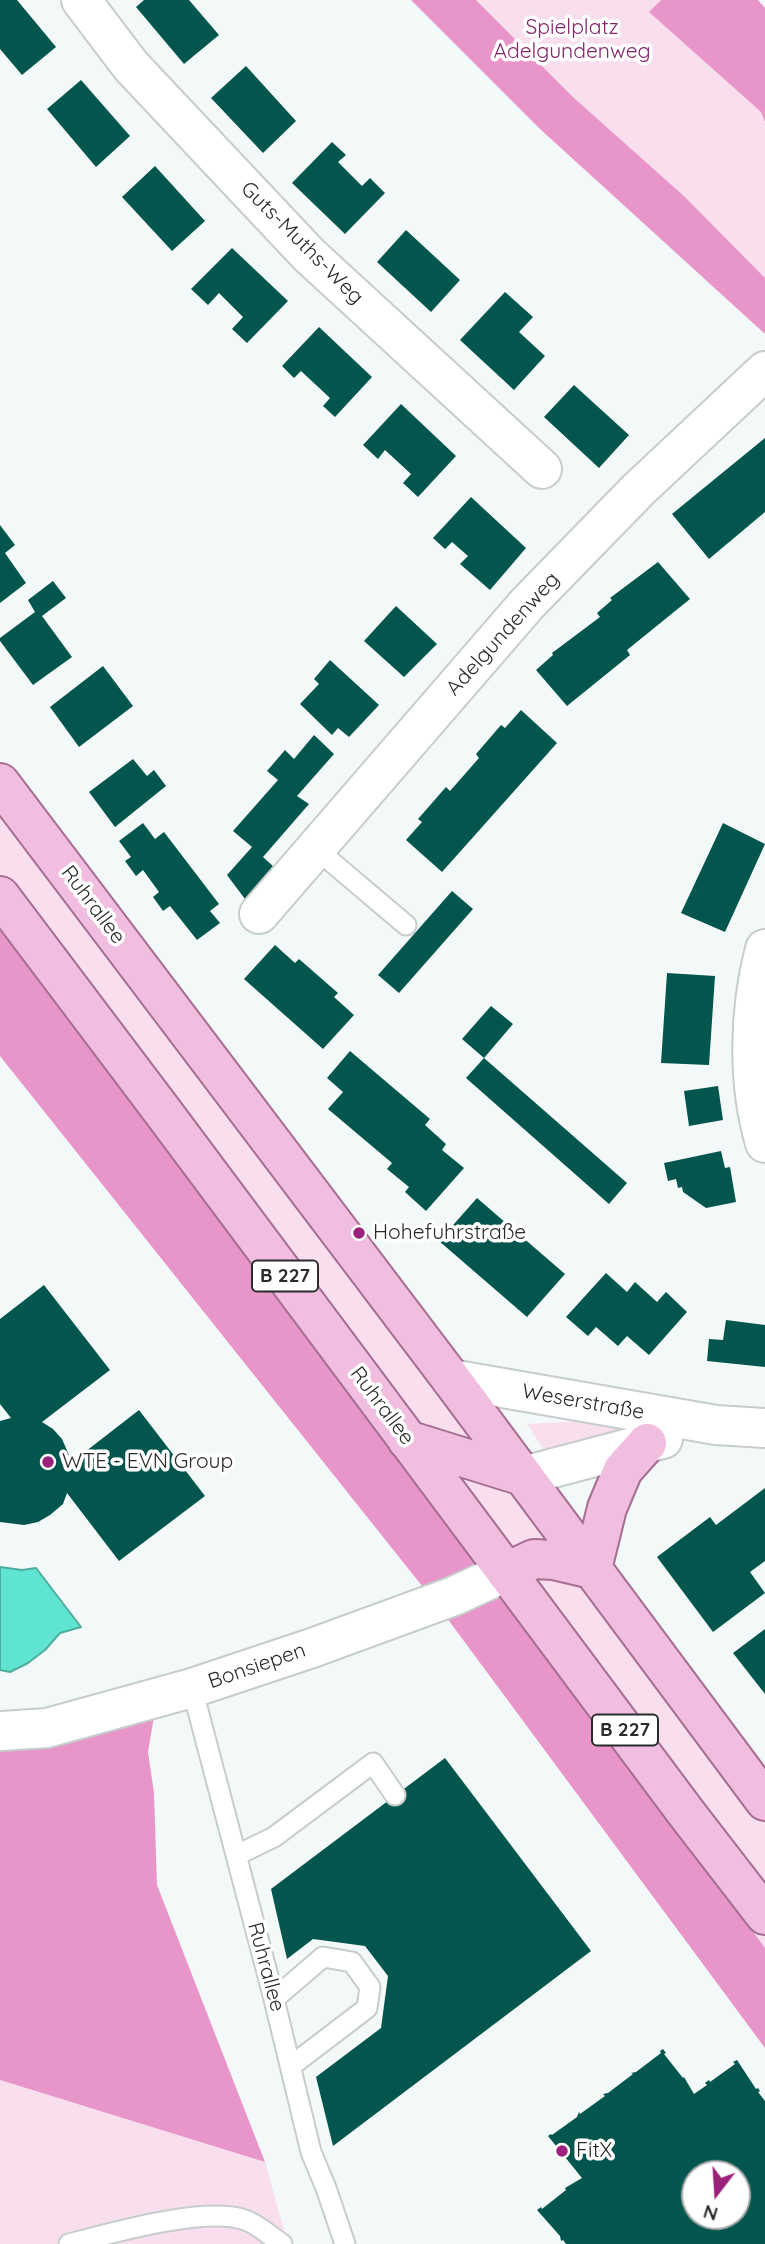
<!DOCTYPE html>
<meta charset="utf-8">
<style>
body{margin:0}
#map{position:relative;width:765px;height:2244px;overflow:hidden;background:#f2f9f8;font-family:Quicksand,sans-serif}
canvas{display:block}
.north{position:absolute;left:681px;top:2160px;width:70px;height:70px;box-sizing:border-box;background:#fff;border:2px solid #a9abaa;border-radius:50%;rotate:197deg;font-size:19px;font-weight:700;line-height:28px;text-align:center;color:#292c2b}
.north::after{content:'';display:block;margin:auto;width:24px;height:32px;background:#9b217a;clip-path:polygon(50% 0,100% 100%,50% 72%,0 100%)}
</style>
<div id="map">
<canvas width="765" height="2244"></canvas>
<div class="north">N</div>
</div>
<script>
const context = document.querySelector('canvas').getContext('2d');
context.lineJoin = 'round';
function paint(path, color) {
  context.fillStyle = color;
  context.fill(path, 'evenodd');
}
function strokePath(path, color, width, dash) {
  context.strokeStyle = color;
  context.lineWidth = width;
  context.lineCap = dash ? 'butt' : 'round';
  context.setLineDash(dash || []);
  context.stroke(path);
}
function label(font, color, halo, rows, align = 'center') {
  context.font = font + ' Quicksand,sans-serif';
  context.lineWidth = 7;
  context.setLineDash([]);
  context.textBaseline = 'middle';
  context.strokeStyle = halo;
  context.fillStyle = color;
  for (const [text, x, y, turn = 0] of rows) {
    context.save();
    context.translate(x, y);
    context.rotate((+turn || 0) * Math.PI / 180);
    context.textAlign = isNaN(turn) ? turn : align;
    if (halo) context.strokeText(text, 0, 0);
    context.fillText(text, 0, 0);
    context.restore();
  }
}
paint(new Path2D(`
 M476,0H661L650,12L761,112L765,122V278L685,197L573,97Z
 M0,786L765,1805V1948L0,919Z
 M616,1419L626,1427L621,1435L545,1452L527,1424Z
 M0,2080L265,2162L288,2244H0Z`), '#f9dfee');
paint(new Path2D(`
 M411,0H476L573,97L685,197L765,278V334L539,128Z
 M661,0H758L765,8V122L761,112L649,12Z
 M0,919L765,1948V2048L438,1606L0,1056Z
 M157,1699L148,1752L154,1793L157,1885L265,2162L0,2080V1734Z`), '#e895ca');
const water = new Path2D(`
 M0,1567L22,1570L36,1568L81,1627L60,1633L45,1650L28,1663L10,1672L0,1670Z`);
paint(water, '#5fe4d2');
strokePath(water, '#4fada0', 2);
paint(new Path2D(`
 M0,0H17L56,47L22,75L0,49Z
 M144,0H189L219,35L184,64L136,7Z
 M246,66L296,121L263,153L211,98Z
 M81,80L130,136L96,167L47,109Z
 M332,142L346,155L338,162L362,186L370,178L385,193L345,234L292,183Z
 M155,166L205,221L172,251L122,197Z
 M406,230L460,280L431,312L377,262Z
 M232,248L288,301L247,343L232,329L243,317L219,293L208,305L191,289Z
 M505,292L533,317L519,332L545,356L514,390L460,340Z
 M319,327L372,377L335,417L323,406L330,398L301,371L294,378L282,366Z
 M574,385L629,435L599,468L544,417Z
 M401,404L456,456L418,497L403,483L411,474L385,450L378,459L363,445Z
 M765,438V512L709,559L672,514Z
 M471,497L526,548L490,590L460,564L468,556L452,542L445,549L433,538Z
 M0,525L15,545L5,553L26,583L0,603Z
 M658,562L690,599L627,650L630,655L567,706L536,670L553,655L552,653L600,617L597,613L612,600L610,598Z
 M53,581L66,598L42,616L72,657L33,685L0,641V638L35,612L28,600Z
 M396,606L437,644L404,677L364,641Z
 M330,660L379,705L349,737L338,728L332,735L300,704L319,684L314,679Z
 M103,666L133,706L79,747L50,707Z
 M521,710L557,743L442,872L406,840L422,822L418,819L446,787L450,791L479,758L476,754L501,725L505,728Z
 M314,735L334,754L297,796L309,804L263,857L274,867L245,899L227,875L252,847L233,831L278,780L267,771L285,750L294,759Z
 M133,759L147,776L154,770L166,786L115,827L89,792Z
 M143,823L155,839L164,832L219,904L210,911L220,923L197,940L170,906L163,911L153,897L159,892L143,870L136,876L125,861L131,857L119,841Z
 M723,823L765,844L725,932L681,913Z
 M452,891L473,909L399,993L378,975Z
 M275,945L295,963L299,959L338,993L334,997L354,1015L323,1049L244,979Z
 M667,973L715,976L709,1065L661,1063Z
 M491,1006L513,1024L484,1058L462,1039Z
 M350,1051L430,1119L425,1125L446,1144L442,1150L464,1168L426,1211L405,1192L409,1187L387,1169L392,1163L328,1109L343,1092L327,1078Z
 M484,1058L627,1183L609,1204L466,1078Z
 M718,1086L723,1120L689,1126L684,1091Z
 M721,1151L725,1168L730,1167L736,1202L706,1208L683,1192L682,1187L678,1188L676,1179L668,1181L664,1163Z
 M477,1198L565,1274L527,1317L439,1241Z
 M606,1273L627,1292L635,1282L657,1302L666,1292L687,1312L649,1355L627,1336L618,1346L596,1327L588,1336L566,1317Z
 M44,1285L110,1370L42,1422L53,1429L62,1439L72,1462L139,1410L205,1496L119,1561L67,1493L63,1504L50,1515L38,1522L24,1525L0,1522V1421L11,1418L0,1404V1319Z
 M726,1320L765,1325V1367L707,1361L709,1339L723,1340Z
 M765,1488V1561L750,1572L765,1593L713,1632L657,1557L710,1517L716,1525Z
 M765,1629V1694L733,1653Z
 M445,1758L591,1951L333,2146L316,2077L381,2028L388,1976L365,1946L313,1939L287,1959L271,1889Z
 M663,2049L666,2053L664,2054L683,2078L684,2077L694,2094L707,2085L705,2083L709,2080L710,2082L735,2064L733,2062L737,2060L756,2089L758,2088L760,2091L758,2092L765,2101V2244H566L563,2240L561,2241L560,2236L537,2210L541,2207L542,2209L566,2190L565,2188L582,2178L548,2136L551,2134L552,2135L577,2117L579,2112L580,2114L605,2096L603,2094L608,2093L633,2074L631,2073L636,2072L661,2053L660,2051ZM695,2174H737V2216H695Z`), '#03564d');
const lane = new Path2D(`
 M315,848L406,925
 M192,1688L274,1999L311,2152L326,2188L345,2244
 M237,1855L274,1837L373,1763L395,1795
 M274,1999L323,1957L352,1962L370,1987L367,2008L291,2066
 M69,2244C111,2233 206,2206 245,2220C258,2224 271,2237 282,2244`);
const street = new Path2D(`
 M81,0L131,66L309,255L542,469
 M259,914L527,604L638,490L765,371
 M765,949C749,1010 747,1082 765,1143
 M0,1731L47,1728L192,1688L312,1648L454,1596L506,1572`);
const secondary = new Path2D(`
 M451,1379L716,1425L765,1428
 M523,1476L663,1439`);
const primary = new Path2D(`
 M0,783L451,1379L765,1801
 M0,896L163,1112L687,1814L765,1915
 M407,1440L523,1476
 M592,1569L607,1508L623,1470L647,1443
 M506,1572L534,1559L554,1560L592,1569`);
strokePath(lane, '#c7cdcc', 23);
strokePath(street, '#c7cdcc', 42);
strokePath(secondary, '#c7cdcc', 42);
strokePath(primary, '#a56e92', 42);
strokePath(lane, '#fff', 19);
strokePath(street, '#fff', 38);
strokePath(secondary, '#fff', 38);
strokePath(primary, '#f1bedf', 38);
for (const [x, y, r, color] of [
 [359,1233,7,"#9b217a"],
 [48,1462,7,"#9b217a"],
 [562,2151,7,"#9b217a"]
]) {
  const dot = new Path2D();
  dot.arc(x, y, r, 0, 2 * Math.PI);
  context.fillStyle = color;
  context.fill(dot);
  strokePath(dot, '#fff', 2.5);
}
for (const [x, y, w] of [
 [285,1276,66],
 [625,1730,66]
]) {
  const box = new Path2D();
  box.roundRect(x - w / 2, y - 15.5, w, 31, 5);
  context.fillStyle = '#fff';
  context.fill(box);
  strokePath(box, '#292c2b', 2);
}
label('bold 19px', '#292c2b', null, [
 ["B 227",285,1276],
 ["B 227",625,1730]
]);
label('21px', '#852569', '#fff', [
 ["Spielplatz",572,28],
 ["Adelgundenweg",572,52]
]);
label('21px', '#292c2b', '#fff', [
 ["Guts-Muths-Weg",302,243,45],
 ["Adelgundenweg",503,634,-48],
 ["Ruhrallee",93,905,53],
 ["Weserstraße",583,1402,10],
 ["Ruhrallee",382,1406,53],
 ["Bonsiepen",257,1666,-19],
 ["Ruhrallee",266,1967,75]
]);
label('21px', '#292c2b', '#fff', [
 ["Hohefuhrstraße",373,1233],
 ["WTE - EVN Group",62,1462],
 ["FitX",576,2151]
], 'left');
</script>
